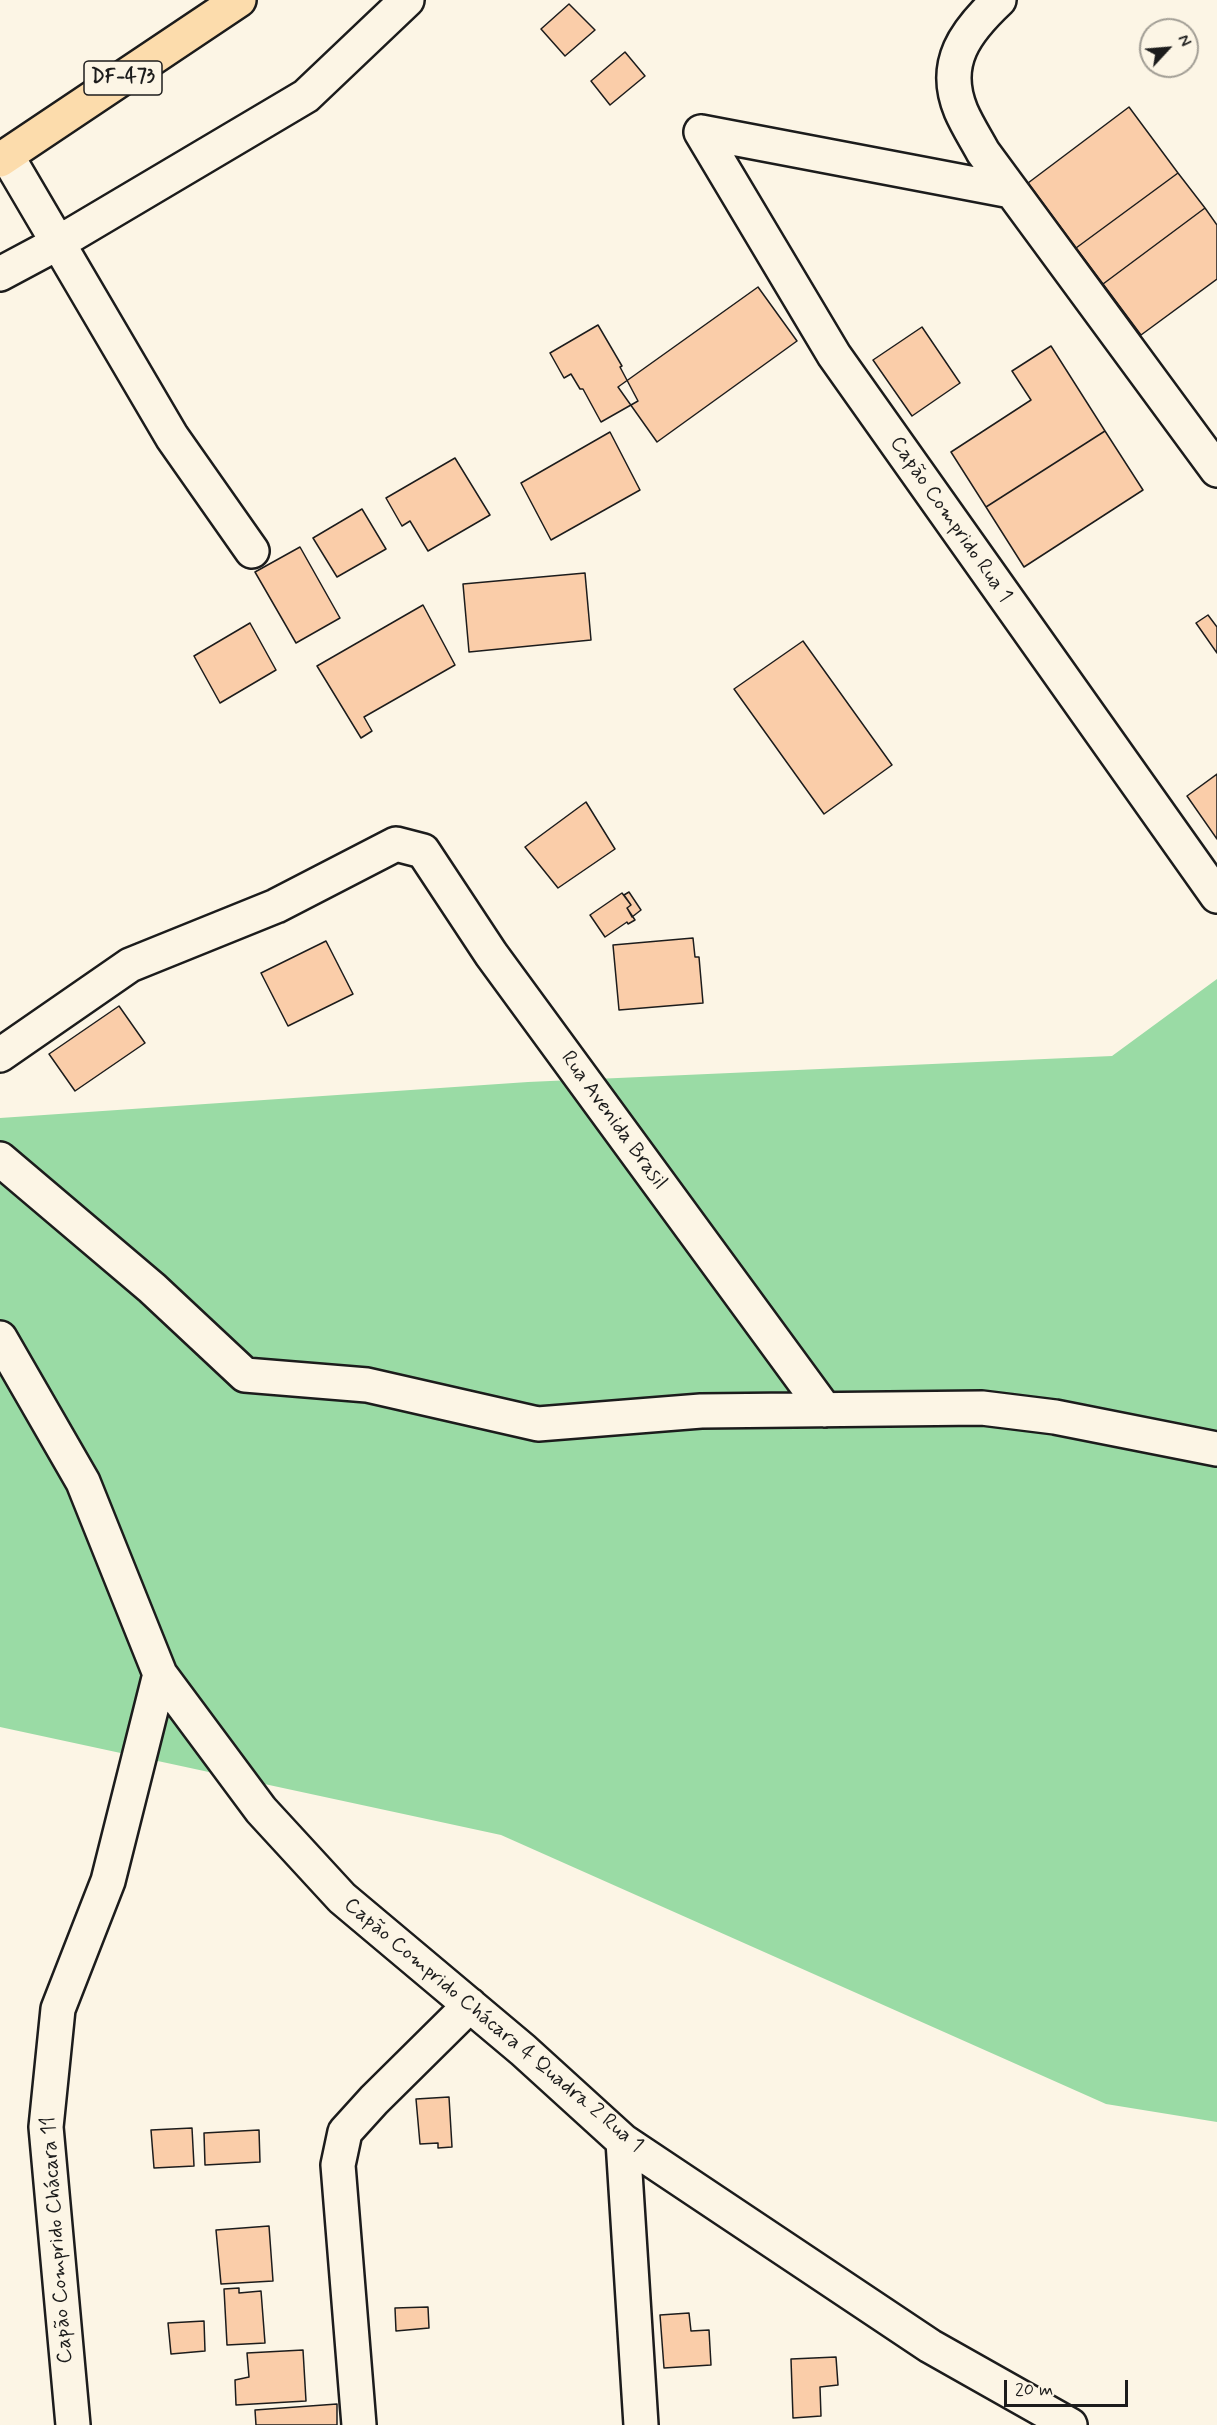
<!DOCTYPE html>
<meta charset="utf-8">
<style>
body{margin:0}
#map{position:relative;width:1217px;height:2425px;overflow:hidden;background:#fcf5e5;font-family:Mynerve,sans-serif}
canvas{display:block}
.north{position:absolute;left:1139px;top:18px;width:60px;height:60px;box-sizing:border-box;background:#fcf5e5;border:2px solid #a29e95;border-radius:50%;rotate:64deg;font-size:16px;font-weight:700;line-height:24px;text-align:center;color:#1c1c1c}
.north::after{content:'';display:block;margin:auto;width:21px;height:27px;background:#1c1c1c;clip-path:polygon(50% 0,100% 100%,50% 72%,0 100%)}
.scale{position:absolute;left:1004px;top:2380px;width:124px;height:27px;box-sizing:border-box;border:3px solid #1c1c1c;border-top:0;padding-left:8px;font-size:18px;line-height:21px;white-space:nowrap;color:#1c1c1c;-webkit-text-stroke:4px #fcf5e5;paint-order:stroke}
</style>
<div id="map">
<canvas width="1217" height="2425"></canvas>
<div class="north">N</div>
<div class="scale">20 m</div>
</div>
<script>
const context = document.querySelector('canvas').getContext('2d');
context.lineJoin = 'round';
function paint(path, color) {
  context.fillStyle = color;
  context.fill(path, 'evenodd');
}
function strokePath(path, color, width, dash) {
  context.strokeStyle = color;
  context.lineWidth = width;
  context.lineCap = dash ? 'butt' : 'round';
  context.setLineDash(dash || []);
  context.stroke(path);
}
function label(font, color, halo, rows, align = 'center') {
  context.font = font + ' Mynerve,sans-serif';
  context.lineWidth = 5;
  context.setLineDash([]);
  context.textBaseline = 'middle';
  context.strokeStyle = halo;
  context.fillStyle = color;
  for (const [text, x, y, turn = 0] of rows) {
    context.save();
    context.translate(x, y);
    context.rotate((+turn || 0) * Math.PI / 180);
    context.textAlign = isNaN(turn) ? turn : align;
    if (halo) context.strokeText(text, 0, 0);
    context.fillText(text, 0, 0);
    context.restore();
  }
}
paint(new Path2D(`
 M1217,979V2122L1106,2104L501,1835L0,1727V1118L528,1082L1112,1056Z`), '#9adba5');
const building = new Path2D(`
 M569,4L595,30L565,56L541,29Z
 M625,52L645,76L610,105L591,81Z
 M1129,107L1178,173L1076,248L1028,183Z
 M1178,173L1205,208L1103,284L1076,248Z
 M1205,208L1217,225V279L1141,335L1103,284Z
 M758,287L797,341L657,442L618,387Z
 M598,325L622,366L620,367L638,401L601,422L583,389H580L571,374L564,378L550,353Z
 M922,327L960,383L912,416L873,360Z
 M1051,346L1105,431L986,507L951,452L1031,400L1012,371Z
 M1105,431L1143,490L1024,567L986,507Z
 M610,432L640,490L551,540L521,483Z
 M455,458L490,515L428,551L410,521L402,526L386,498Z
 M362,509L386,549L337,577L313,538Z
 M300,547L340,618L296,643L255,572Z
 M585,573L591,640L469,652L463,584Z
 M423,605L455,665L364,717L372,731L361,738L317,666Z
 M1208,615L1217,627V653L1196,623Z
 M250,623L276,670L220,703L194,656Z
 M803,641L892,765L824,814L734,689Z
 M1217,774V839L1187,796Z
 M586,802L615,849L558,888L525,847Z
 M629,892L641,910L632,917L627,908L631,905L624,895Z
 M622,893L631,905L627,908L635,920L628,924L627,922L605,937L590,915Z
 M693,938L695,957H699L703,1003L619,1010L613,945Z
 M326,941L353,994L288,1026L261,973Z
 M119,1006L145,1043L75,1091L49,1054Z
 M449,2097L452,2147L438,2148V2143L420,2144L416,2099Z
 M192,2128L194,2166L154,2168L151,2130Z
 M259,2130L260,2162L205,2165L204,2133Z
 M269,2226L273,2281L221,2284L216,2230Z
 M239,2288V2293L261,2291L265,2343L227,2345L224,2289Z
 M428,2307L429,2328L396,2331L395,2308Z
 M689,2313L691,2331L709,2330L711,2365L664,2368L660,2315Z
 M204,2321L205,2351L171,2354L168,2323Z
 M303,2350L306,2401L236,2405L235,2380L249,2377L247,2353Z
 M836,2357L838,2385L820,2387L821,2416L793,2418L791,2359Z
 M337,2404V2425H256L255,2410Z`);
paint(building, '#facda9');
strokePath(building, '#1c1c1c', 1.5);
const minor = new Path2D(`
 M999,0C966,31 941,63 961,111C967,125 976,139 983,152L1217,470
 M701,132L834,355L1217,896
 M701,132L1011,191
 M7,156L172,437L252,551
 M0,274L58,243L306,96L407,0
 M0,1055L130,965L276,906L396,844L423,851L491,954L825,1410
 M0,1159L152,1288L245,1375L367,1385L538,1424L701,1411L982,1408L1055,1417L1217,1449
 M0,1338L83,1482L160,1674L261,1810L342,1898L523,2050L623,2141L930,2346L1070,2425
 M623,2141L641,2425
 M73,2425L46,2127L58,2009L108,1881L160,1674
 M359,2425L338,2165L345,2132L374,2100L470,2005`);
const major = new Path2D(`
 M0,160L239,0`);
strokePath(minor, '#1c1c1c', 38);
strokePath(major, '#1c1c1c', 38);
strokePath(minor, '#fcf5e5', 33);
strokePath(major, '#fcdcac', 33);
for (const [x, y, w] of [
 [123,78,78]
]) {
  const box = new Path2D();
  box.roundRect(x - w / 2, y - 17, w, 34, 4.5);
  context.fillStyle = '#fcf5e5';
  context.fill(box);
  strokePath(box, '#1c1c1c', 1.5);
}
label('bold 20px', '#1c1c1c', null, [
 ["DF-473",123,78]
]);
label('21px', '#1c1c1c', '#fcf5e5', [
 ["Capão Comprido Rua 1",950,520,55],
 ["Rua Avenida Brasil",613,1121,54],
 ["Capão Comprido Chácara 4 Quadra 2 Rua 1",493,2026,40],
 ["Capão Comprido Chácara 11",58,2240,-94]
]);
</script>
